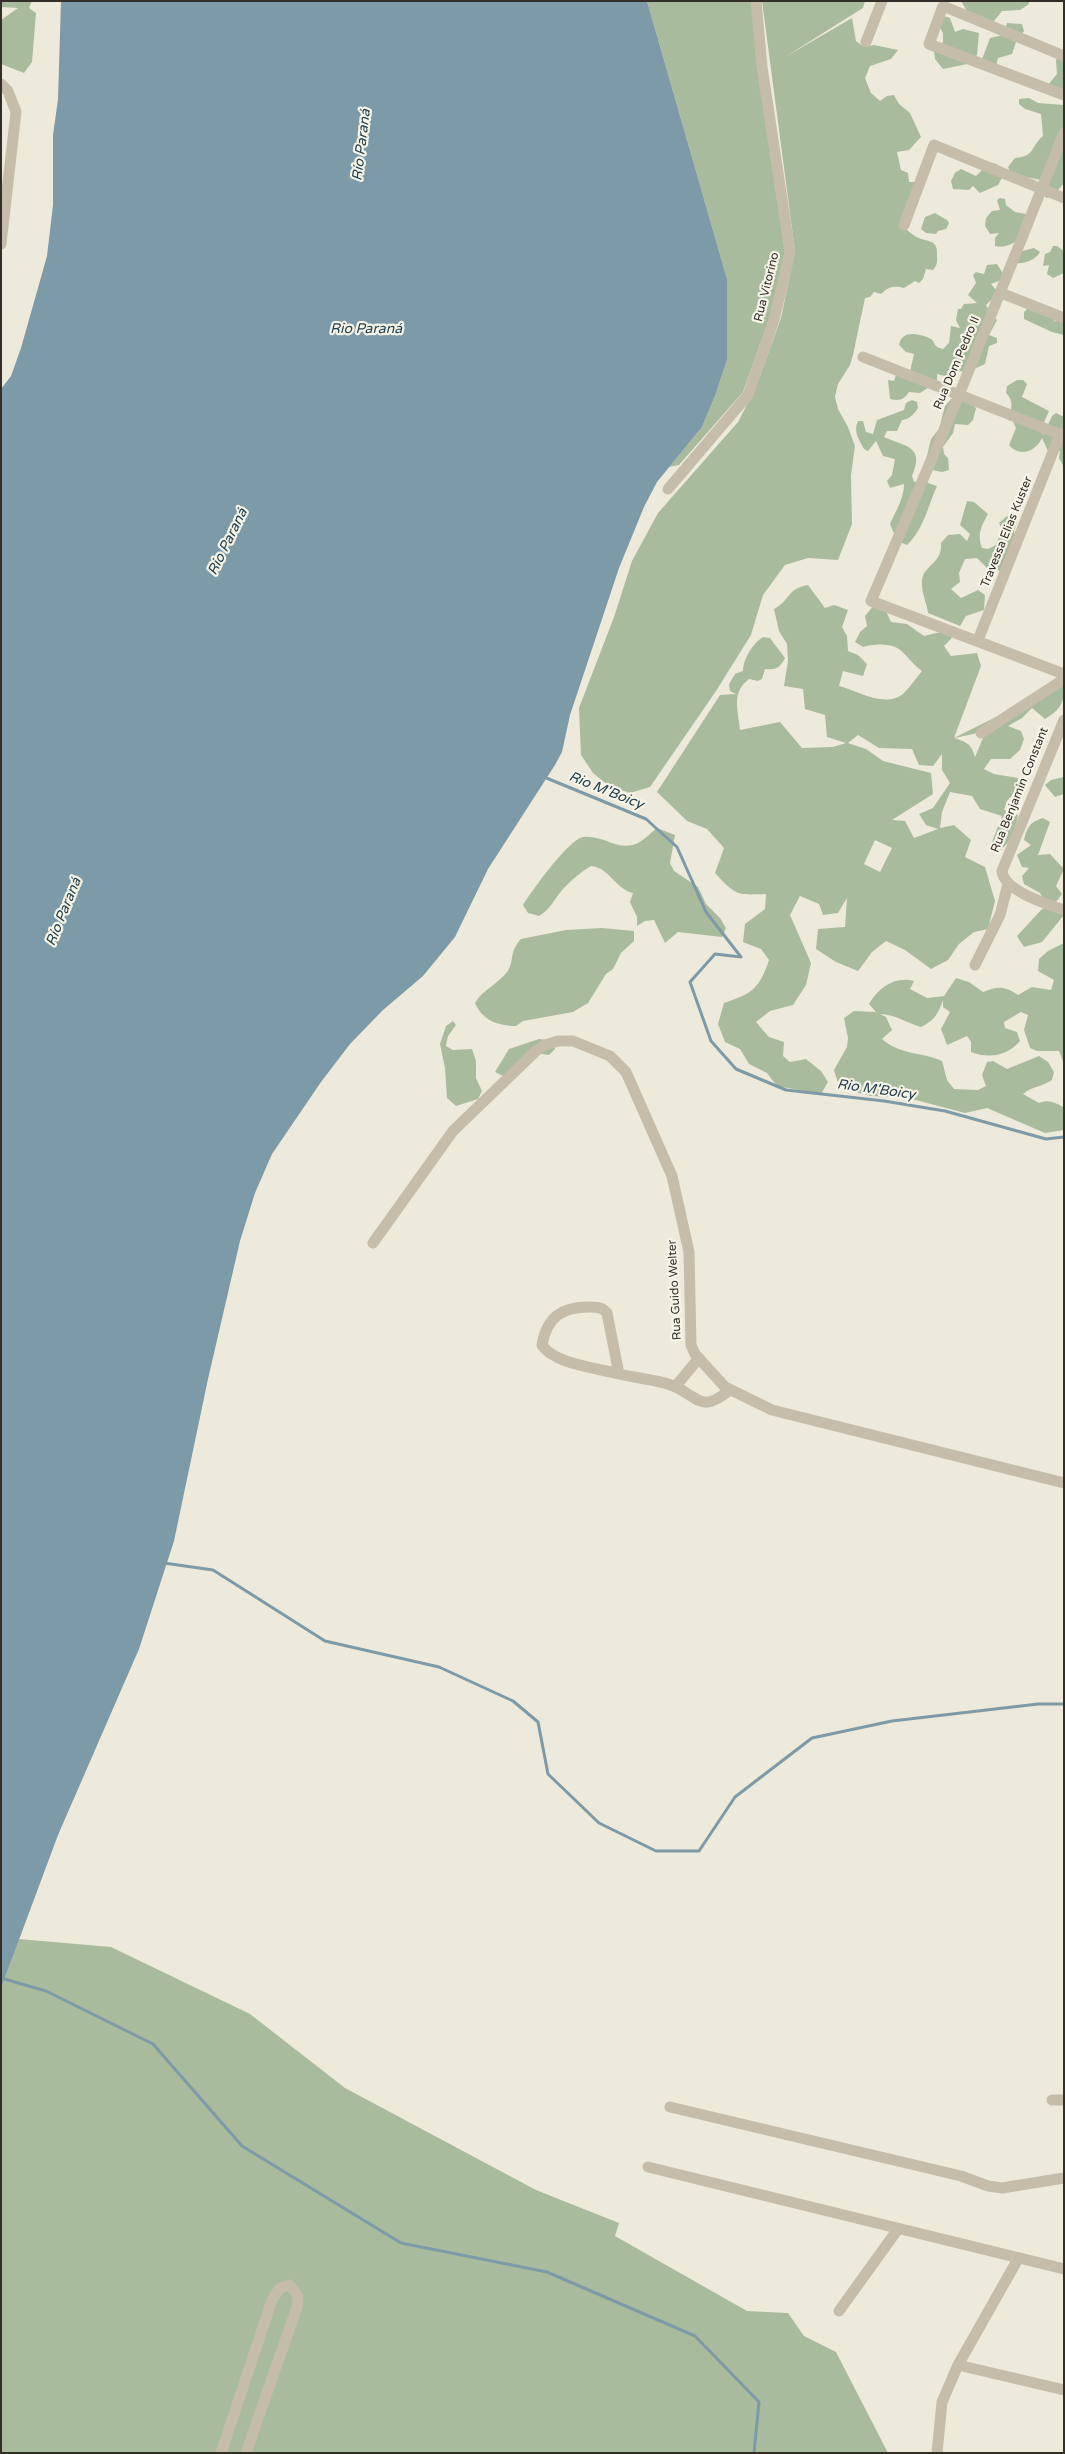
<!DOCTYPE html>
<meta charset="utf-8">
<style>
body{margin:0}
#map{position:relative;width:1065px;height:2454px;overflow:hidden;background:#eeeadb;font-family:"Varela Round",sans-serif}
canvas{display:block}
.frame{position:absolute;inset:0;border:2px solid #332e28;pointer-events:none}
</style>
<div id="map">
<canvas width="1065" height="2454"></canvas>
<div class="frame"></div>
</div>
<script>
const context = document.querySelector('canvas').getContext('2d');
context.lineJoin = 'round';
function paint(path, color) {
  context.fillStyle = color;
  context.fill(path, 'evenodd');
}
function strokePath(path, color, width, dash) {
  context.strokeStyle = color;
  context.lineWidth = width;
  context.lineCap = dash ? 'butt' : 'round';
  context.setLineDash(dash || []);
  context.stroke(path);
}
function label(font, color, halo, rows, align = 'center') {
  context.font = font + ' "Varela Round",sans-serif';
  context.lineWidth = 4.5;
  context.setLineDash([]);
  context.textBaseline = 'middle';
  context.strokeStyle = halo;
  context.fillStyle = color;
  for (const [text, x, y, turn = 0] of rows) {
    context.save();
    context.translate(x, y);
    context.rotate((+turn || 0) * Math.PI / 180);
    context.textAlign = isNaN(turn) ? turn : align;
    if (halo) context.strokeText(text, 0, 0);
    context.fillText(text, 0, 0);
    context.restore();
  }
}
paint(new Path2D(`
 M1,1H32L29,8L36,13L32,62L24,73L1,64V20L18,8L1,7Z
 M647,1H751L786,252L769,319L743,392L679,465L669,467L702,427L715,396L727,360V279Z
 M762,1H865L863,8L785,57L852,18L856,41L864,47L874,45L898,50L891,59L870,66L865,78L871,93L880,101L887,96L894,95L899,104L910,113L921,137L909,150L897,152L901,170L908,173L909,182H915L902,226C907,229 911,234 915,236C926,243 938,238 937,254C937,262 938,264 933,270L926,269L923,279L919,283L915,281L904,288C894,285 888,287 881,294L874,292L870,297L865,298L853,355L850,365L838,384L835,397L838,409L848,427L855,446L851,475L852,524L838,560L808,558L785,565L763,595L751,635L716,691L650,787L630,793L609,786L593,773L581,755L579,708L614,617L632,561L658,513L738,422L756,387L781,318L795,251Z
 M961,1H1029V4L1020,10L1002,11L987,30L968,13Z
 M944,16L950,18L955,32L963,29L979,33L977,55L967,64L943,69L935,59L934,50L943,42V33L938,24Z
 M1007,23L1022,24L1024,31L1016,42L1012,54L998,58L996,66L981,62L990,38L1003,35Z
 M1064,52V96L1047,86L1057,74L1056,60Z
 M1029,98L1038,103L1064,105V183L1054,195L1047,198L1041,194V180L1011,174L1008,167L1015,158C1036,156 1030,147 1043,136L1041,114L1025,109L1019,104V99Z
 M994,163L1003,168L1004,174L998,185L980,193L973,186L969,190L953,189L951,181L955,173L961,169L976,176L986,166Z
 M1000,198L1005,199L1006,205L1015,212L1026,214L1021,238C1014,243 1004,249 995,246V238L999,233L990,234L985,226L986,218L992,211L1000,210L997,200Z
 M935,213L947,220L949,223L946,229L938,231L936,234L926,233L921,229L925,217Z
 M1053,246H1057L1064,251V273L1053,278L1047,274L1049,265L1043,266L1045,254L1050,252Z
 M1034,248L1040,252C1035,261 1023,264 1015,263L1019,252Z
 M997,264L1002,272L1001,280L991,284L996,290L993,298L986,305L991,314L997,320L989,335L997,338V343L989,346L985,364L965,373L961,371L948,377L937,374V382L920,393L909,392C904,400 899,401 890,399L888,380L894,381L896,375L909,376L914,354L906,352L899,345C901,330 920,333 931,339C934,341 934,344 936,346C938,348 941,348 943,349L949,343L951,326L960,328L956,320L958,309H961L964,304L977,303L968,295L976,283L973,275L976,272L984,274L987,265Z
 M1029,307L1056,316L1054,322L1064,314V335L1052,332L1024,319V312Z
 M1017,380H1023L1027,384L1022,397L1049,411L1042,427L1043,435L1052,416L1056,413L1064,417V467L1059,458L1060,451L1054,449L1048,451L1042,438C1036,451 1020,458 1009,445L1016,428L1010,415C1012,406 1013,400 1006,393L1007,386Z
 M964,397L976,408L973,420L968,425L955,424L953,433L943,447L944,454L948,458L949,470L942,472L927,469L925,464L931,439L939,429L945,406L952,398Z
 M912,400L917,402L918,408C913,415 910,419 902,420L897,431H887L884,437C906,447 925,446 912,476L914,482L922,481L937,486C928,506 924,529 907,545L897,541L890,524C896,510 904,499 904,484L890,488L887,481L892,475L895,459L883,456L876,441L868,451L864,449C859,440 853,431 858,421H863L866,432L873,434L877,420L904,410L906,403Z
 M967,501L974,502L988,514C981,527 977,534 982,548L988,549L996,545L1002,529L999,523L1007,516L1017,522L1014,531L1016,545L1005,572L987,568L977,558L965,559L959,573L960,582L951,589L961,598L978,590L985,595L984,610L966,616L960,626L928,613C927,604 922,594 922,585C920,565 943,565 941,543L948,535L960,534L967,541L970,534L960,525Z
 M808,585L825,608L834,605L848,610L842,627L847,636L848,651L858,655L867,664L863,676L843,671L839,686C858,691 886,709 904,693C910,687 916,678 922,671C913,665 906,654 899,649C889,643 873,644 863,647L855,642L860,632L867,626L865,616L874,605L885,609L891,622L907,624L924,636L945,631L952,638L944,646L951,656L977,653L981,666L954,738L1064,683C1064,704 1062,708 1045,719L1032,708L1022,718L1008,726L1021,731L1024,739L1020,750L1010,759H991L984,769L994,774L1018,778L1017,790L1007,801L1004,810L1018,815C1015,830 1011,844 996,853L989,850L1002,816L980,809L972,796L950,792L942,812L940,828L954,825L971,840L965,857L985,867L995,901L988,929L974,932L959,944L948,960L931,969L905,950L886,941L872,952L858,971L836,962L816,949L818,929L845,927L847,898L838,913L823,915L819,904L800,896L790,915L811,963L806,985L793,1005L770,1011L756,1022L769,1037L784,1042L783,1056L790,1062L806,1059L821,1071L828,1082L821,1094L777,1086L767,1073L749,1064L740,1049L725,1042L718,1024L724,1003C753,993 759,989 769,960L761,949L743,942L745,924L765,909L766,894C737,895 736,896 715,873L724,848L707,829L687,821L657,792L720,695L736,694L730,691L729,684L735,674L743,671C743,659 753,643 763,637L770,638L785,658C780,668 776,670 765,669L762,679L758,681L749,679C731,693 738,709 740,730L780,722L802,748L833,747L846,743L827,737L825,715L805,709L803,689L784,686L788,661L787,644L779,631L774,609C791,600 786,589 808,585ZM986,731L975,757C971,743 967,743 955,738ZM858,735L879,748L912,749L919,765L933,766L942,754V770L950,783L933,808L919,814L926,825L938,829L914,838L905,821L892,820L933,794L931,773L883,761L866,749L848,743ZM875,840L892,848L880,872L864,864Z
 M1064,777V794L1055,797L1045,785L1051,780Z
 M1043,818L1050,822L1038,855L1050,854L1064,869L1056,886L1062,894L1056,902H1045L1040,893L1024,884L1022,876L1029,868L1022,867L1017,855L1031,845L1024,840C1027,827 1030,822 1043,818Z
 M657,828L675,835L670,863L674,871L698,887L706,904L720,918L726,928L722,937L678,932L665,943L654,920L645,921L637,926V917L630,902L633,893C614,888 610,868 591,866C581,872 571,880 563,889C554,899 551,909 539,916L528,913L523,905C532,891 568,840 583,837C602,834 617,851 636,844C645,840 650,833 657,828Z
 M1049,907L1064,915L1042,942L1024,947L1017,936L1042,909Z
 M602,928L634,931V941L621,953L613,969L606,974L588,1003L573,1012L523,1021L516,1026C498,1026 482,1020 475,1003C482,990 498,984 507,972C515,962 508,953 521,939L566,930Z
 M1064,943V1064L1059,1051H1037L1030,1048L1024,1030L1028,1015L1021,1012L1004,1022L1005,1028L1017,1032L1020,1041C1007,1056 989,1059 971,1052V1042L967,1036L947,1045L941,1029L950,1012L943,1007V1000C938,1014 935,1020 921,1027C907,1023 894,1014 880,1014L886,1017L892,1030L882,1039C902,1056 920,1051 942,1061L947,1080L954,1089L978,1090L986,1086L982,1075L987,1062L993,1061L1007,1069L1039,1056L1048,1062L1054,1072L1052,1080C1042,1087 1032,1086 1023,1094L1039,1103C1048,1099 1055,1102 1063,1107L1064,1130L1045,1133L987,1108L965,1113L908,1098L871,1096L851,1091L838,1083L834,1070L847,1047L848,1038L844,1018L854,1011L876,1012L869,1004C879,987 895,976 914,981L910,989L927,998L944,996L956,978L969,982L983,992C998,986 1005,986 1018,995L1032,987L1051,990L1054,980L1038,971L1039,959L1048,951Z
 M453,1021L456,1025L448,1036L446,1046L453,1050L472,1049L476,1061V1078L482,1091L478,1099L456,1106L447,1098L445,1068L440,1044L446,1026Z
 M539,1039L555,1041V1049L549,1055L536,1053L505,1077L495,1072L509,1049Z
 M19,1939L111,1947L250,2014L345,2088L536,2190L619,2223L615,2236L747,2311L788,2313L804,2336L836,2352L888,2453H1V1988Z`), '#a9bb9d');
paint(new Path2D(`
 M61,1H647L727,279V360L715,396L702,427L657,482L644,507L619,568L570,715L562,752L555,765L488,869L455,937L423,976L383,1010L350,1044L321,1082L272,1154L255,1193L240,1241L208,1379L174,1541L139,1649L58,1835L1,1988V389L11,376L21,348L47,256L53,205V135L58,99Z`), '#7d9aa8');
strokePath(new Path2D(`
 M544,777L646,819L677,847L706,912L741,957L715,954L690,982L711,1041L736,1069L786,1090L884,1101L945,1111L1046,1139L1064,1137
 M164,1563L213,1570L325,1641L439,1667L513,1701L538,1722L548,1774L599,1823L656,1851H699L735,1797L812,1738L892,1721L1038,1704H1064
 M1,1978L46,1991L153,2044L242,2146L401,2243L547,2272L695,2336L759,2402L754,2453`), '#7d9aa8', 3);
strokePath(new Path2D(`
 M866,42L882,1
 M1064,56L943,6L929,44L1064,95
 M1,84L8,91L16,112L1,244
 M1064,133L959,395L871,601L1064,674
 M904,225L934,145L1064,198
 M1001,293L1064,318
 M863,357L1064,436
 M668,489L748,395L774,320L790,252L762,67L756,1
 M978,640L1060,434
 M1064,720L1002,871C1004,891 1047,904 1064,910
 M981,733L1064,679
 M975,965L1000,915L1008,884
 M373,1243L453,1131L536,1051L545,1045L558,1041H573L610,1056L626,1072L672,1176L689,1252L691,1345L695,1354L725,1387L772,1410L1064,1483
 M619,1374C597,1368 554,1364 542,1345C547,1316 563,1307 589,1307C597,1307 602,1307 607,1313L619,1374C635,1378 661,1380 676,1387C701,1400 702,1412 730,1390
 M675,1387L699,1358
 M1052,2100H1064
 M670,2107L961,2176L988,2186L1002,2188L1064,2178
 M648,2167L1064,2269
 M839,2311L898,2229
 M958,2365L1064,2390
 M221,2453L272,2300L280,2288L290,2285L298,2297L297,2307L246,2453
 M937,2453L942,2402L958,2365L1018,2259`), '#c5bda9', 11);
label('12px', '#332e28', '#f6f4e7', [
 ["Rua Vitorino",767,287,-76],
 ["Rua Dom Pedro II",957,363,-67],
 ["Travessa Elias Kuster",1007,532,-68],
 ["Rua Benjamin Constant",1020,790,-68],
 ["Rua Guido Welter",675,1290,-93]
]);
label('italic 14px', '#22404f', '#f6f4e7', [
 ["Río Paraná",362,145,-83],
 ["Rio Paraná",366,329],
 ["Río Paraná",228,542,-64],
 ["Rio M'Boicy",606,791,22],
 ["Río Paraná",64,912,-68],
 ["Rio M'Boicy",876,1090,8]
]);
</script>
